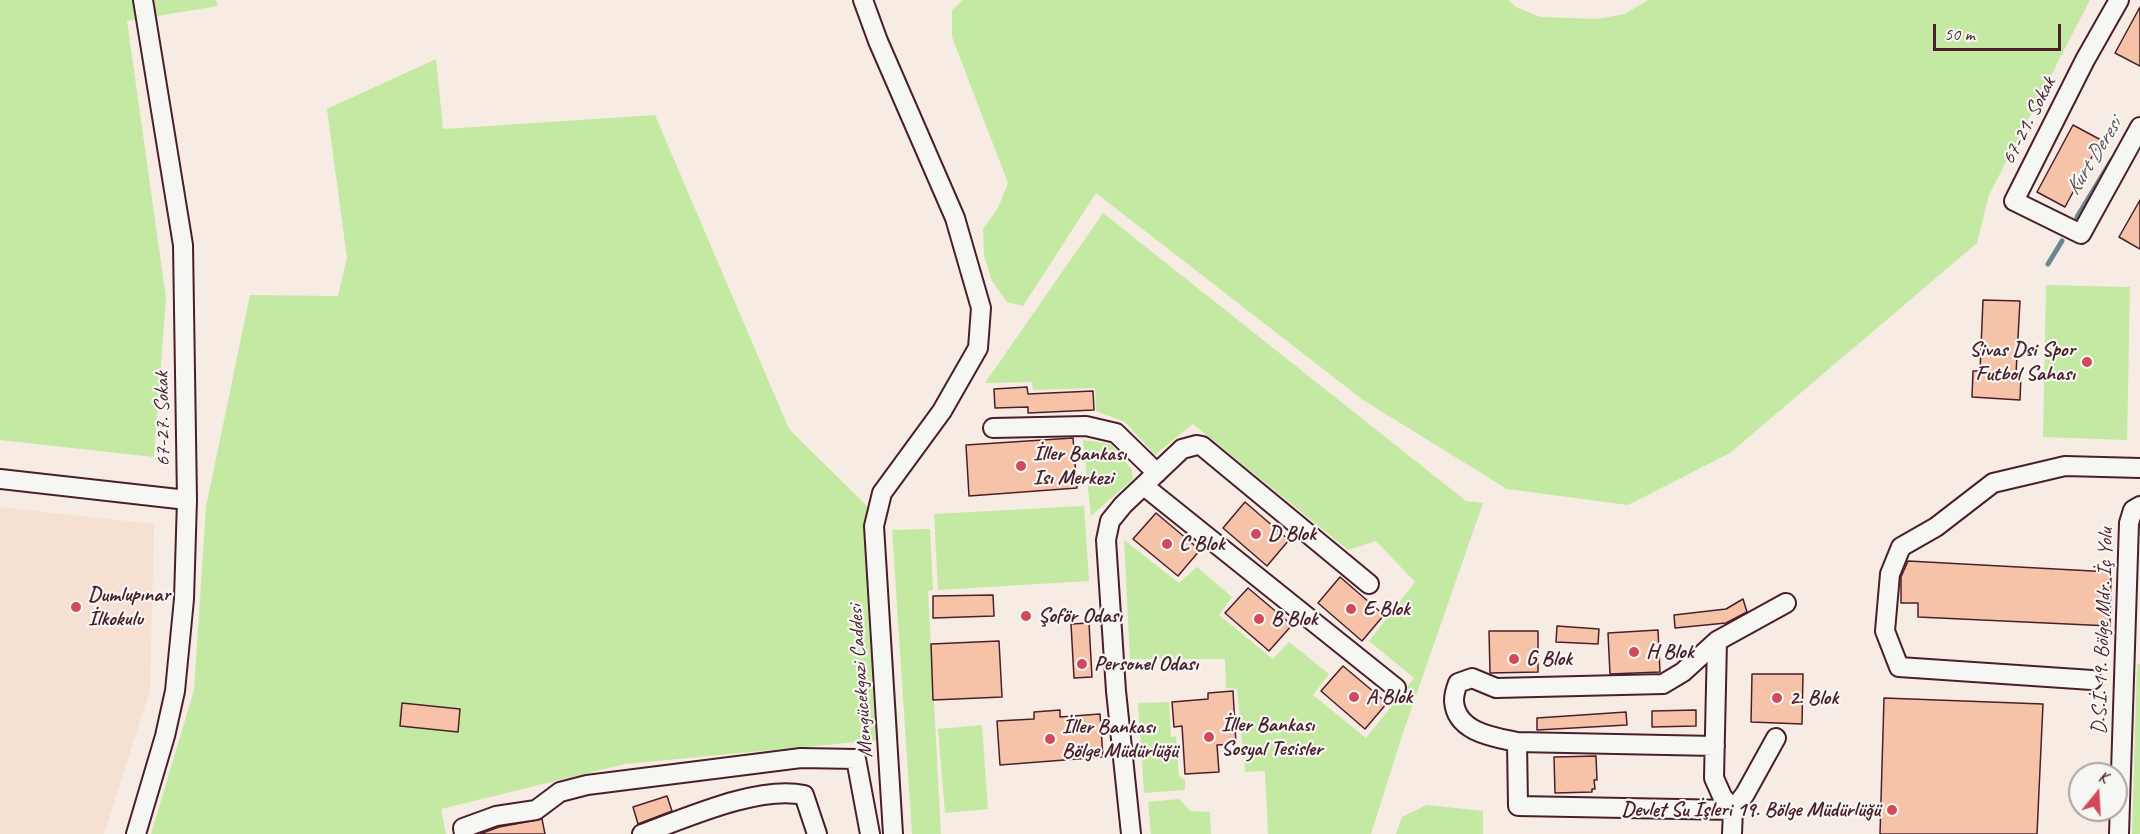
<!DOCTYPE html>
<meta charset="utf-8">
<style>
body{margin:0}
#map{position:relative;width:2140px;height:834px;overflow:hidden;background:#f6ece3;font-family:Caveat,sans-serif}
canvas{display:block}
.north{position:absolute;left:2068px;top:762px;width:60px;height:60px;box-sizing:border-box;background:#f6f6f2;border:2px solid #b1a0a2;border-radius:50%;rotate:18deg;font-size:16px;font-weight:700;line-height:24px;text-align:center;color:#4a1f2b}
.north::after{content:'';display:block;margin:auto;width:21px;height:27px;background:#d1495b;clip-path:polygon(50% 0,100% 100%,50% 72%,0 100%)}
.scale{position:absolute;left:1933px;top:24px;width:128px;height:27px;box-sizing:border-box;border:3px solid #4a1f2b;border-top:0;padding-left:8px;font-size:18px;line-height:21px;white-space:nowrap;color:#4a1f2b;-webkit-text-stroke:4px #f6f6f2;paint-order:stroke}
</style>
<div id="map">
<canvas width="2140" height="834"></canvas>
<div class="north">K</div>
<div class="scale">50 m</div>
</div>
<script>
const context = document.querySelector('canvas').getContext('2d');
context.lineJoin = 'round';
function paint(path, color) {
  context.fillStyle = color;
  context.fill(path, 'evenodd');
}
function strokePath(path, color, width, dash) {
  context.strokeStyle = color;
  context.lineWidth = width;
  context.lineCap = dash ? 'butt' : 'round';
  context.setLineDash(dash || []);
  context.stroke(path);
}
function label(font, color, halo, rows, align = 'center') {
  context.font = font + ' Caveat,sans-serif';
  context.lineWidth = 4.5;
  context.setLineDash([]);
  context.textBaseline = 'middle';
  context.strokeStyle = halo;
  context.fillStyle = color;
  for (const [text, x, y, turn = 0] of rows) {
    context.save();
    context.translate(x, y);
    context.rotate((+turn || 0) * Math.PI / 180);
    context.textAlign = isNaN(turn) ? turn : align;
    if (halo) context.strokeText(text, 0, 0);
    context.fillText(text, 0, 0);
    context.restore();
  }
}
paint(new Path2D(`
 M0,507L154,524L150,690L104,834H0Z`), '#f6e0d1');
paint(new Path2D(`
 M0,0H216L218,6L127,21L166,298L154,457L0,440Z
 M963,0H1508L1516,7L1540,17L1597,19L1625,14L1648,0H2090L1989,195L1977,243L1730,453L1628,505L1507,489L1363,400L1096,193L1023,306L1007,302L992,281L984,255L983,229L998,208L1008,183L952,37V10Z
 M436,59L443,129L655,115L789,429L883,522L899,738L625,764L441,809L446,834H151L194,690L206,507L250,295L338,296L347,258L327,109Z
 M1103,213L1466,501L1483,503L1403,733L1371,834H1268L1265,771L1245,772L1237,689L1226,688L1225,659H1130L1124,540L1179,583L1197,567L1232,597L1219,615L1273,659L1289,642L1329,674L1313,695L1366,738L1414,678L1369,641L1415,582L1376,541L1348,550L1193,424L1155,455L1125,422L1096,411L1095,388L1033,390L1032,382L985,383Z
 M2046,285L2130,287L2127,440L2043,437Z
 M1083,440L1111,444L1132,470L1133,479L1091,516Z
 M1084,506L1089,581L938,590L934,514Z
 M930,529L933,590L928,591L941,834H912L892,530Z
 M2137,664H2140V834H2132Z
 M1169,702L1171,737L1176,736L1179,776L1185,780V790L1144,793L1138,703Z
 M982,725L988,809L945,813L938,729Z
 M1179,799L1190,811L1210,812L1211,834H1151L1148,802Z
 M1427,805L1483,811V834H1396L1402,817Z`), '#c4e9a3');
strokePath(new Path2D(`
 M2077,217L2111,161
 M2048,264L2062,241`), '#688790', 5);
const building = new Path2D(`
 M2140,7V66L2115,53Z
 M2073,125L2101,140L2065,207L2037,192Z
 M2140,200V249L2119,237Z
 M1983,300L2020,301L2016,374H2021L2020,400L1972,397L1973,371H1980Z
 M1027,387L1028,394L1093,391L1094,410L1028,413V407L995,408L994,389Z
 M1073,438L1077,488L969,496L966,445Z
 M1245,502L1289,540L1267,566L1223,528Z
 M1156,513L1200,550L1178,576L1133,539Z
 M1908,561L2111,572L2110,626L1918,617V603H1901V577Z
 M1340,577L1384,615L1362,641L1318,603Z
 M1248,588L1292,625L1269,651L1225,613Z
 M993,595L994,616L933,618V596Z
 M1743,599L1747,612L1726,623L1675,628L1674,615L1726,609Z
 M1089,623L1092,677L1074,678L1071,624Z
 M1557,626L1599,629L1598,644L1556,642Z
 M1658,630L1660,672L1610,674L1608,633Z
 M1489,631H1538V672L1490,673Z
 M999,641L1002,697L933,700L931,644Z
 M1343,666L1387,703L1365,729L1321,691Z
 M1752,674H1803L1802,724L1751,722Z
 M1233,691L1236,744L1217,745L1219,772L1185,774L1182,726L1174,727L1172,702L1208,699V693Z
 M1884,698L2043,704L2037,834H1880Z
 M402,703L460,709L458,732L400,726Z
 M1060,710V717L1100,714L1103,757L1000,765L997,721L1034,719V712Z
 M1696,710V726L1652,727V711Z
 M1626,712L1627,725L1537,730V718Z
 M1596,756L1597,780H1594L1595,789H1592V792L1555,793L1554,757Z
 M667,796L672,811L638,824L633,807Z
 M542,819L545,834H480L499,827Z`);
paint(building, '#f7c3a8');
strokePath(building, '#4a1f2b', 1.5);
const minor = new Path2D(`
 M863,0L878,41L955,218L981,308L978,348L942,411L882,493L874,526L893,834
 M2119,0L2085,60L2014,201L2081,234L2140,127
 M993,428L1086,426L1116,433L1157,473
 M0,479L187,500
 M1144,486L1396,688
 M1717,641L1714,778L1722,796L1733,810L1732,834
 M2092,680L1899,667L1885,631L1890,574L1901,547L1936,527L1993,483L2065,466L2140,468
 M1517,742L1518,806L1733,810L1745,794L1776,738
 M1715,746L1517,742C1493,737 1456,732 1454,701C1454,696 1456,688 1458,683L1472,678L1496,688L1663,684L1683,672L1717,641L1786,603
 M136,834L165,736L175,691L184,599L187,500L183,245L143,0
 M464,834L463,828L496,816L536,810L560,792L587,785L801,758L856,759L870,834
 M642,834C686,818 759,785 804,795L817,834
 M1131,834L1116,691L1106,540L1110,521L1123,505L1182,449L1197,445L1202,446L1369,584
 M2119,834L2129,523L2133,510L2140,506`);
strokePath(minor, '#4a1f2b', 22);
strokePath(minor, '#f6f6f2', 18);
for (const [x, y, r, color] of [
 [2087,362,6,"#d1495b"],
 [1021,466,6,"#d1495b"],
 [1256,534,6,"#d1495b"],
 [1167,544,6,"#d1495b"],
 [76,607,6,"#d1495b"],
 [1351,609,6,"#d1495b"],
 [1026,616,6,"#d1495b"],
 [1259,619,6,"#d1495b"],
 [1634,652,6,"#d1495b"],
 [1514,659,6,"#d1495b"],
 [1082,664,6,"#d1495b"],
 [1354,697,6,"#d1495b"],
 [1777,698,6,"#d1495b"],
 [1209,737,6,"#d1495b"],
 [1050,739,6,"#d1495b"],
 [1892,810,6,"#d1495b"]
]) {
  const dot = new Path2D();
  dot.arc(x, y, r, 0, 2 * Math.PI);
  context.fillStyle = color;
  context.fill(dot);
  strokePath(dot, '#f6f6f2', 2);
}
label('21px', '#4a1f2b', '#f6f6f2', [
 ["67-21. Sokak",2029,121,-63],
 ["67-27. Sokak",163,419,-91],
 ["D.S.İ. 19. Bölge Mdr. İç Yolu",2103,631,-88],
 ["Mengücekgazi Caddesi",861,681,-94]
]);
label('bold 21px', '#4a1f2b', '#f6f6f2', [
 ["Sivas Dsi Spor",2075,350,"right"],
 ["Futbol Sahası",2075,374,"right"],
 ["İller Bankası",1033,454],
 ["Isı Merkezi",1033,478],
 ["D Blok",1268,534],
 ["C Blok",1179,544],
 ["Dumlupınar",88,595],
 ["İlkokulu",88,619],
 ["E Blok",1363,609],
 ["Şoför Odası",1038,616],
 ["B Blok",1271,619],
 ["H Blok",1646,652],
 ["G Blok",1526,659],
 ["Personel Odası",1094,664],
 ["A Blok",1366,697],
 ["2. Blok",1789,698],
 ["İller Bankası",1221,725],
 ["Sosyal Tesisler",1221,749],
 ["İller Bankası",1062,727],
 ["Bölge Müdürlüğü",1062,751],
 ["Devlet Su İşleri 19. Bölge Müdürlüğü",1880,810,"right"]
], 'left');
label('italic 22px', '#59535e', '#f6f6f2', [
 ["Kurt Deresi",2094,157,-58]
]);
</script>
